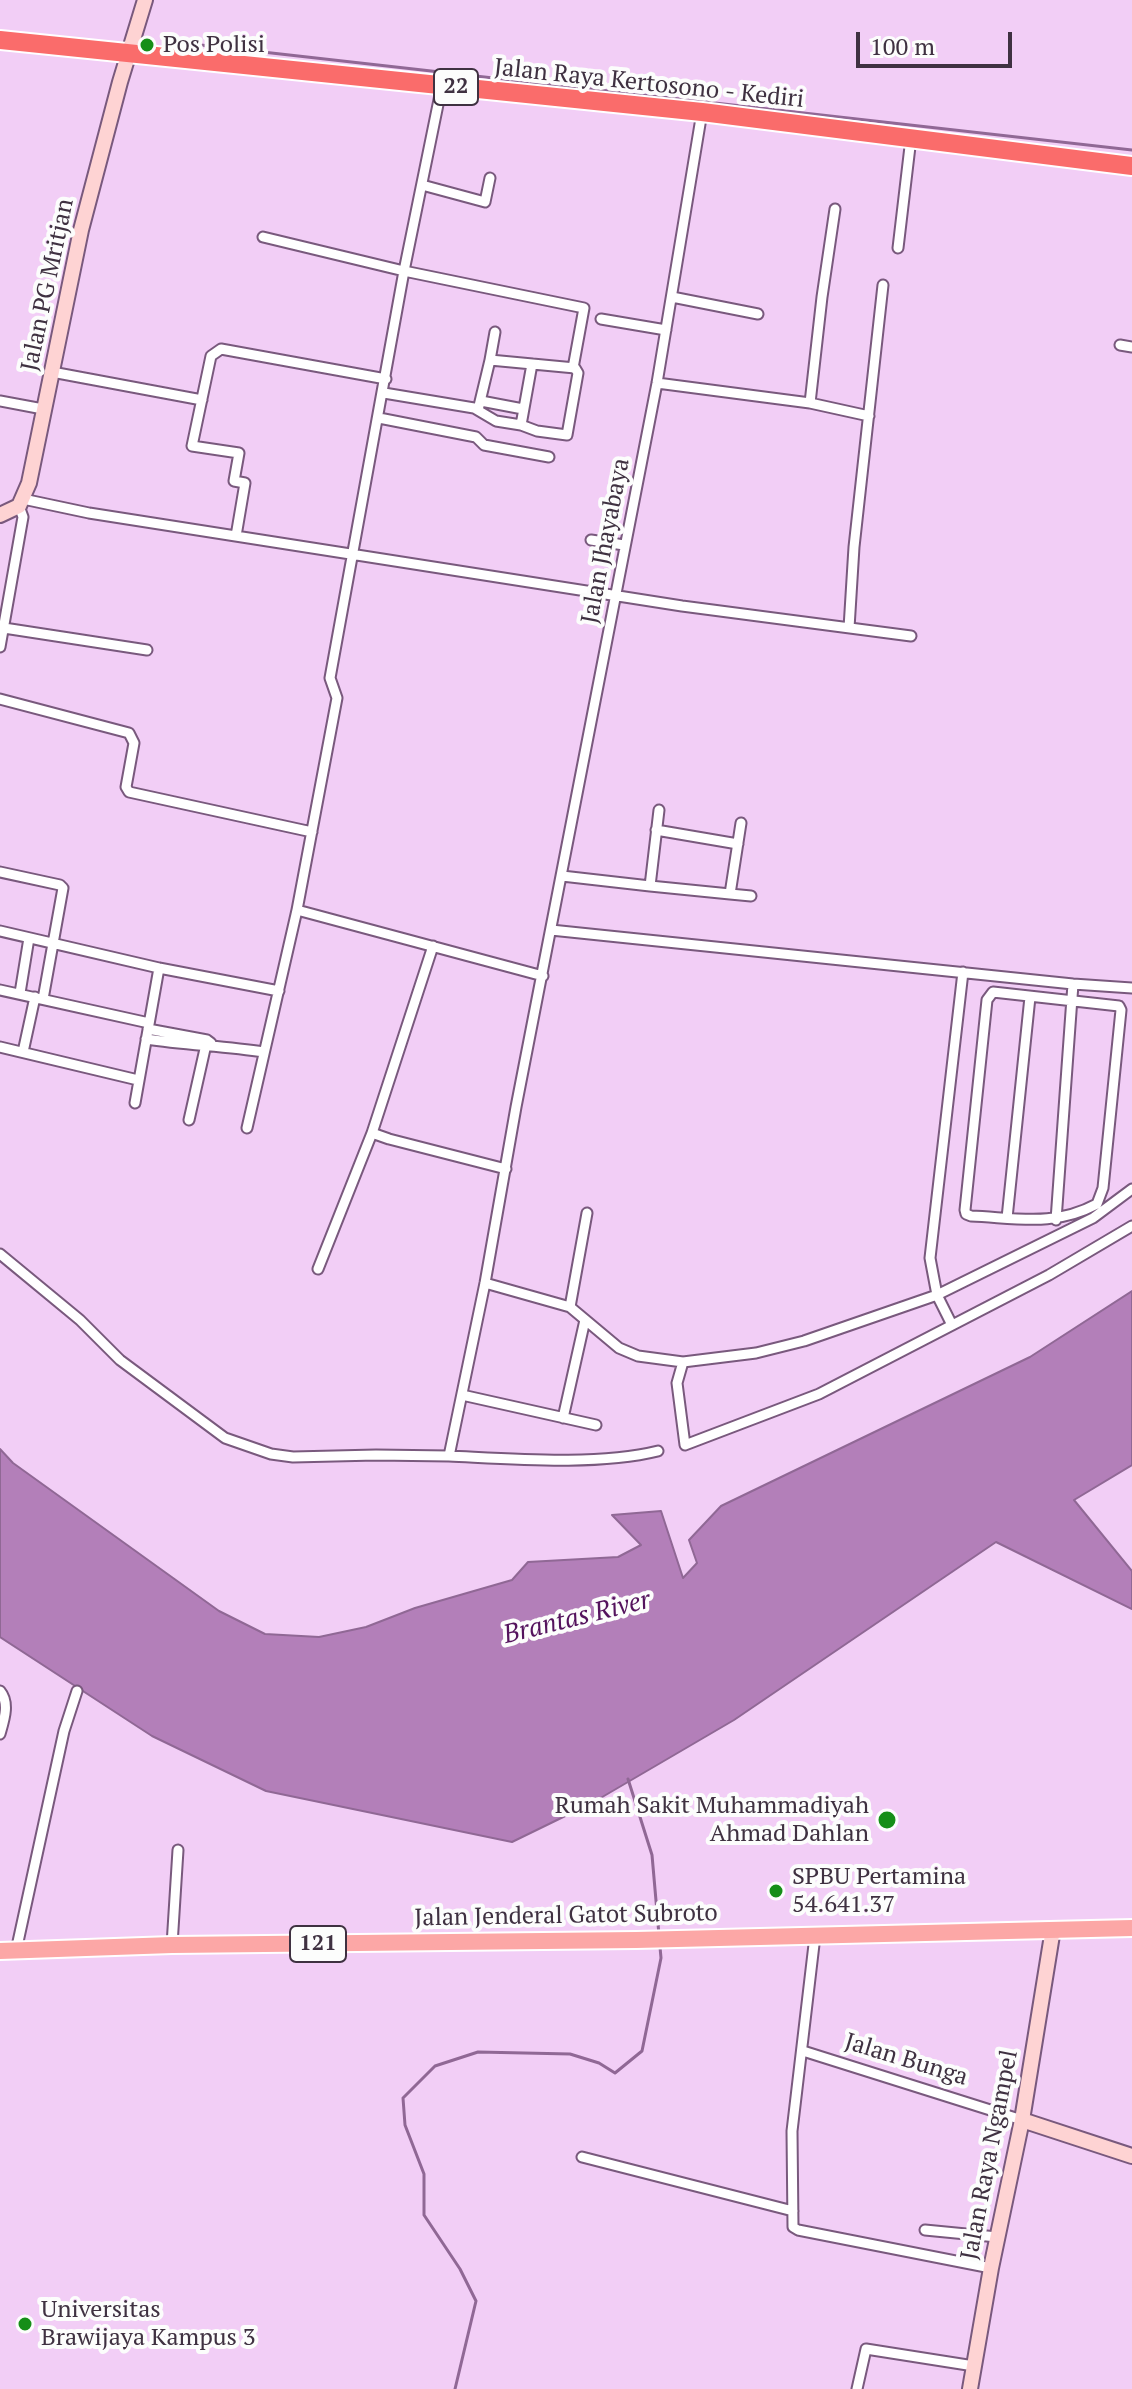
<!DOCTYPE html>
<style>
body{margin:0}
#map{position:relative;width:1132px;height:2389px;overflow:hidden;background:#f2cef6;font-family:"PT Serif",serif}
canvas{display:block}
.scale{position:absolute;left:856px;top:32px;width:156px;height:36px;box-sizing:border-box;border:4px solid #3f3141;border-top:0;padding-left:10px;font-size:24px;line-height:28px;white-space:nowrap;color:#3f3141;-webkit-text-stroke:6px #fcfdfc;paint-order:stroke}
</style>
<div id="map">
<canvas width="1132" height="2389"></canvas>
<div class="scale">100 m</div>
</div>
<script>
const context = document.querySelector('canvas').getContext('2d');
context.lineJoin = 'round';
function paint(path, color) {
  context.fillStyle = color;
  context.fill(path, 'evenodd');
}
function strokePath(path, color, width, dash) {
  context.strokeStyle = color;
  context.lineWidth = width;
  context.lineCap = dash ? 'butt' : 'round';
  context.setLineDash(dash || []);
  context.stroke(path);
}
function label(font, color, halo, rows, align = 'center') {
  context.font = font + ' "PT Serif",serif';
  context.lineWidth = 8;
  context.setLineDash([]);
  context.textBaseline = 'middle';
  context.strokeStyle = halo;
  context.fillStyle = color;
  for (const [text, x, y, turn = 0] of rows) {
    context.save();
    context.translate(x, y);
    context.rotate((+turn || 0) * Math.PI / 180);
    context.textAlign = isNaN(turn) ? turn : align;
    if (halo) context.strokeText(text, 0, 0);
    context.fillText(text, 0, 0);
    context.restore();
  }
}
const water = new Path2D(`
 M1132,1291V1465L1074,1500L1132,1571V1609L996,1542L734,1720L592,1803L512,1842L266,1791L152,1736L0,1637V1449L13,1463L219,1611L265,1634L319,1637L366,1627L415,1608L512,1580L528,1562L618,1557L641,1545L612,1515L661,1511L683,1578L697,1563L689,1540L721,1506L1030,1357Z`);
paint(water, '#b37fb9');
strokePath(water, '#906895', 2);
strokePath(new Path2D(`
 M174,42L1132,150
 M628,1779L652,1855L659,1935
 M455,2389L476,2301L460,2269L424,2215V2174L405,2125L403,2098L435,2066L478,2052L570,2054L599,2063L615,2073L642,2051L661,1958L660,1947`), '#906895', 3);
const street = new Path2D(`
 M422,185L485,202L490,178
 M263,237L404,271L584,308L573,368
 M898,248L911,138
 M672,297L758,314
 M601,319L666,330
 M1120,345L1132,347
 M490,360L495,332
 M52,372L202,400
 M657,383L810,403L869,416
 M384,393L474,408L496,421L521,425
 M0,401L43,409
 M481,401L523,409
 M810,403L822,297L835,209
 M478,410L490,360L575,368L578,373L567,435L537,431L521,425L532,364
 M379,418L476,437L484,445L549,457
 M23,499L89,513L682,606L911,636
 M236,536L245,483L234,481L239,453L192,446L211,356L221,349L386,379
 M591,540L624,545
 M4,628L147,650
 M849,628L854,547L883,285
 M0,647L23,517L19,506
 M0,699L129,733L134,743L126,787L129,792L312,832
 M659,810L650,886L730,894L741,823
 M656,830L738,844
 M0,872L60,885L63,888L43,999
 M562,876L650,886
 M730,894L751,896
 M297,910L543,976
 M551,930L1073,984L1132,988
 M0,931L159,968L279,991
 M0,990L149,1023
 M993,992L1119,1006L1121,1010L1103,1188L1097,1204C1054,1227 1018,1218 971,1216L966,1214L965,1210L987,1000Z
 M20,993L29,938
 M148,1029L207,1040L211,1043
 M146,1039C186,1045 224,1046 264,1052
 M0,1047L138,1080
 M23,1052L35,997
 M135,1103L159,968
 M189,1120L207,1040
 M247,1128L297,910L337,698L330,678L404,271L442,85
 M372,1133L433,946
 M1007,1218L1030,997
 M1056,1220L1073,984
 M0,1254L80,1320L120,1360L225,1438L271,1454L293,1457L376,1455L449,1456L485,1283L516,1107L657,383L702,112
 M318,1269L372,1133L389,1139L506,1169
 M485,1283L570,1307L619,1348L638,1356L683,1362L756,1353L804,1341L937,1295L1093,1218L1132,1189
 M570,1307L587,1213
 M952,1325L937,1295L930,1258L963,972
 M683,1362L677,1383L685,1445L819,1394L1049,1275L1132,1226
 M462,1395L596,1425
 M563,1418L585,1320
 M449,1456C513,1459 597,1466 658,1451
 M0,1691C10,1703 4,1720 0,1734
 M815,1936L792,2131L793,2227L798,2230L991,2268
 M172,1945L178,1850
 M16,1951L64,1731L77,1691
 M803,2051L1022,2120
 M582,2157L793,2211
 M925,2230L997,2237
 M857,2389L866,2349L974,2366`);
const secondary = new Path2D(`
 M0,515L19,506L29,483L81,230L120,82L145,0
 M1022,2120L1132,2156
 M970,2389L991,2268L1022,2120L1053,1929`);
const primary = new Path2D(`
 M0,1951L172,1945L636,1940L1132,1928`);
const highway = new Path2D(`
 M0,40L702,112L1132,166`);
strokePath(street, '#79597d', 13);
strokePath(secondary, '#79597d', 18);
strokePath(primary, '#fff', 20);
strokePath(highway, '#fff', 22);
strokePath(street, '#fff', 9);
strokePath(secondary, '#fed3d3', 14);
strokePath(primary, '#fca7a6', 16);
strokePath(highway, '#fa6c6b', 18);
for (const [x, y, r, color] of [
 [147,45,8,"#168e18"],
 [887,1820,10,"#168e18"],
 [776,1891,8,"#168e18"],
 [25,2324,8,"#168e18"]
]) {
  const dot = new Path2D();
  dot.arc(x, y, r, 0, 2 * Math.PI);
  context.fillStyle = color;
  context.fill(dot);
  strokePath(dot, '#fcfdfc', 3);
}
for (const [x, y, w] of [
 [456,87,44],
 [318,1944,56]
]) {
  const box = new Path2D();
  box.roundRect(x - w / 2, y - 18, w, 36, 6);
  context.fillStyle = '#fcfdfc';
  context.fill(box);
  strokePath(box, '#3f3141', 2);
}
label('bold 22px', '#3f3141', null, [
 ["22",456,87],
 ["121",318,1944]
]);
label('24px', '#3f3141', '#fcfdfc', [
 ["Pos Polisi",163,45],
 ["Rumah Sakit Muhammadiyah",869,1806,"right"],
 ["Ahmad Dahlan",869,1834,"right"],
 ["SPBU Pertamina",792,1877],
 ["54.641.37",792,1905],
 ["Universitas",41,2310],
 ["Brawijaya Kampus 3",41,2338]
], 'left');
label('24px', '#3f3141', '#fcfdfc', [
 ["Jalan Raya Kertosono - Kediri",649,84,6],
 ["Jalan PG Mritjan",48,285,-78],
 ["Jalan Jhayabaya",606,541,-79],
 ["Jalan Jenderal Gatot Subroto",566,1916,-1],
 ["Jalan Bunga",906,2060,17],
 ["Jalan Raya Ngampel",990,2155,-79]
]);
label('italic 26px', '#54135d', '#fcfdfc', [
 ["Brantas River",577,1618,-14]
]);
</script>
